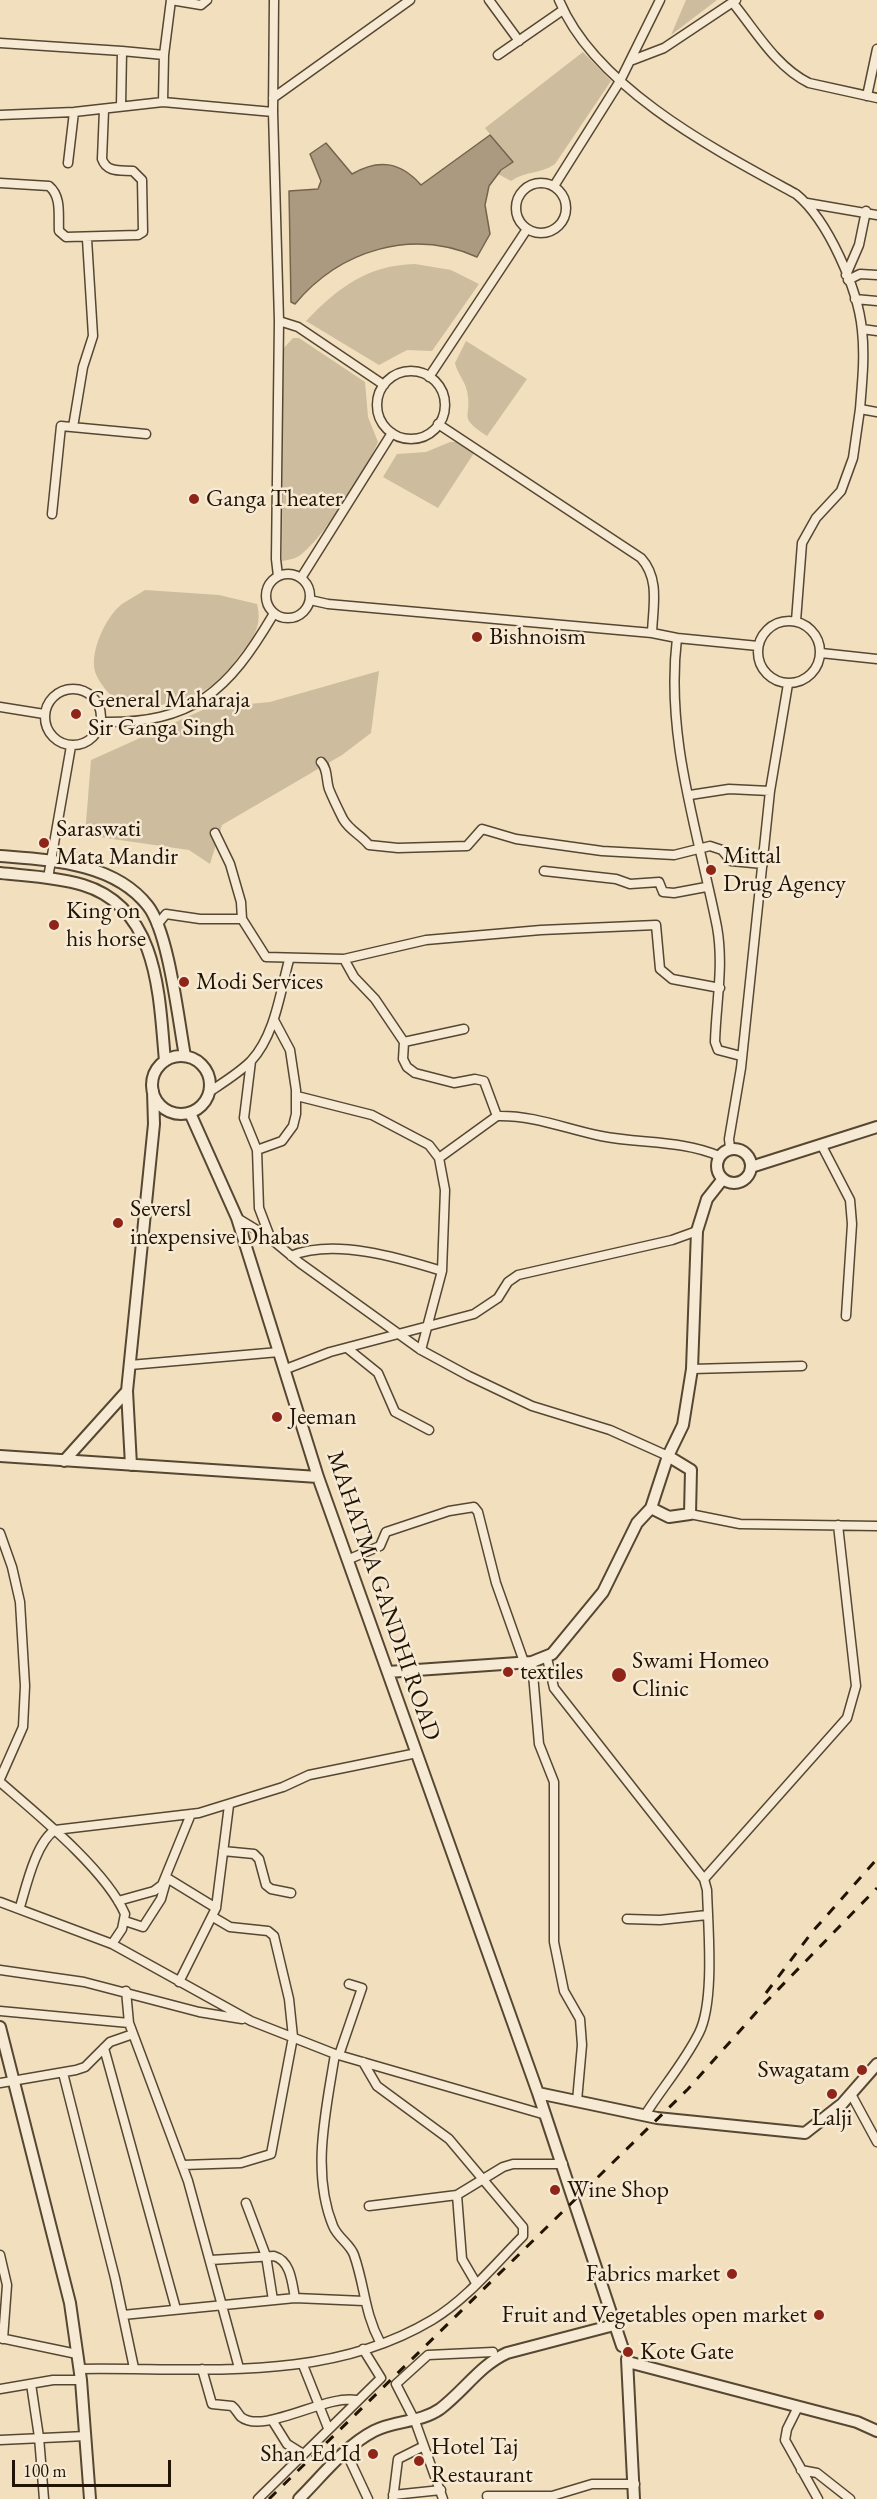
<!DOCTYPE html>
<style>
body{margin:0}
#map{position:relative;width:877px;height:2499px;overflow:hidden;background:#f2dfbe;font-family:"EB Garamond",serif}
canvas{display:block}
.scale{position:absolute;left:12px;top:2460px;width:159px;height:27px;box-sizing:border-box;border:3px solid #211404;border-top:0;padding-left:8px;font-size:18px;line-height:21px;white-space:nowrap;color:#211404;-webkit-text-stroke:4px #f7ead5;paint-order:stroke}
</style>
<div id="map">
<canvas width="877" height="2499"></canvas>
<div class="scale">100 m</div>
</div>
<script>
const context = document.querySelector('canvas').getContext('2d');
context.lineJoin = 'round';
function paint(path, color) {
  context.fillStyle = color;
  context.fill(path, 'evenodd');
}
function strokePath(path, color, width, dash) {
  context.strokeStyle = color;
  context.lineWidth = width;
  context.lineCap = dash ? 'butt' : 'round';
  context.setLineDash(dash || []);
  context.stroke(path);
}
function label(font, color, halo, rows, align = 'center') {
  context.font = font + ' "EB Garamond",serif';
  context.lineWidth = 5;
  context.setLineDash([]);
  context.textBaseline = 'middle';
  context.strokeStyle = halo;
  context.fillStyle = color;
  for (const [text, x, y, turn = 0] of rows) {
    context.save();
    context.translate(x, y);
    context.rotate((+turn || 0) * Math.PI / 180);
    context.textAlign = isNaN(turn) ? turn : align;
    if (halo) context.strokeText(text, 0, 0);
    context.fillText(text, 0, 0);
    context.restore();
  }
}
paint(new Path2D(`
 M686,0H717L671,35Z
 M583,52L611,81L555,164C541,174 525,171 511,181L498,174L512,162L485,128Z
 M415,264L451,270L479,284L432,351L407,350L379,365L306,321C338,288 367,265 415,264Z
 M293,338H299L365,382L368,417L378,442C367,468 322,541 299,556C294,559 288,560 282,561L283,349Z
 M466,341L527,379L487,436C456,415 473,419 467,391C465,381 457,373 455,363Z
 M450,442H457L474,453L438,508L383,477L397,454L426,452Z
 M145,590L219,595L257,604C263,628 252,639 238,657C233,664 228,673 222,679C204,695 140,718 119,702C109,695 94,678 94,665C93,646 106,617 122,604C129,599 138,595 145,590Z
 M379,671L371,733L342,755L222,825L210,864L189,850L85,835L91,760L207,708L270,702Z`), '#cebc9e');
const water = new Path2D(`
 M490,135L513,162L501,170L489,186L485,205L490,234L477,257C412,228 340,250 295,304L291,302L289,191L318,189L321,181L310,154L326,143L352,174C378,159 400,161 421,185Z`);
paint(water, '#ab9a7f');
strokePath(water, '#74644e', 1.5);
const minor = new Path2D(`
 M171,0L201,5L207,0
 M274,0L273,112L279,321L276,559L278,576
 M489,0L519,41
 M559,0C595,88 717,151 796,194C828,220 858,289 862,330C865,357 862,383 860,409
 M733,3C755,30 776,67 809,83L877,98
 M0,43L122,51L121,106
 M122,51L164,55L171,0
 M498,55L563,10
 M630,61L664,48L736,0
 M867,96L877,49
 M273,98L410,0
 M163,102L164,55
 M0,115L74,112L163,102L273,112
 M68,163L74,112
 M0,183L49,186C62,197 58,215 59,231L66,237L138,235L143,232L142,180L133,171C120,170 107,173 102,159L104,110
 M516 208a25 25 0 1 1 50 0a25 25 0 1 1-50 0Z
 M554,186L620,81L660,0
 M807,203L877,215
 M846,275L859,245L866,211
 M848,280L860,274L877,275
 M855,299L877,301
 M279,321L298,327L384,385
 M862,329L877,331
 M377 405a34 34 0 1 1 68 0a34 34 0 1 1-68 0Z
 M429,377L527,229
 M438,424L641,558C660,579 653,606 652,633
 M73,427L83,367L93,336L87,239
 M52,514L61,426L146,434
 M266 596a22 22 0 1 1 44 0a22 22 0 1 1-44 0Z
 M301,578L392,433
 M310,600L328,604L652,633L677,638L758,646
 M758 652a31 31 0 1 1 62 0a31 31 0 1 1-62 0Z
 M796,621L802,543L816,518L841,491L853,458L860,409L877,412
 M677,638C665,738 698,831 717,927C724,966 716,1004 715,1042L718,1050L741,1056
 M821,653L877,659
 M45 717a28 28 0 1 1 56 0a28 28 0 1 1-56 0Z
 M0,707L44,714
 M100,722C194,724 228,691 273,615
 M321,762C328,769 326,780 329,789C333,799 338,809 343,819C350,831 360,834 369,845L398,848L467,846L482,829L516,839L602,851L674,855L710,846L722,850L731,861L763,864
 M690,795L729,789L770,791
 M215,833L230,864L241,902L242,919L266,957L344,959L426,940L541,930L656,925L660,969L672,979L720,988
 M544,871L616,879L630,884L659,882L663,892L674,893L706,887
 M48,878L71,746
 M157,925L166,914L200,919H242
 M344,959L354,977L375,999L404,1042L403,1059L407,1067L415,1073L454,1083L475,1079L484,1081L497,1116
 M404,1042L464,1029
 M251,1061L244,1118L257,1150L259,1208L270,1237
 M209,1092C224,1082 239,1073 251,1061C275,1035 280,993 289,960
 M297,1096L372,1115L429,1145L439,1158L445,1190L442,1271L421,1350
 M822,1146L850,1200L852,1224L846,1316
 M730,1148L729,1139L741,1068L770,791L788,684
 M257,1150L282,1141L293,1126L296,1114V1090L290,1050L274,1020
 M439,1158L497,1116C534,1115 566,1129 601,1136C641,1144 682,1140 719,1156
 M237,1218L270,1238L300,1263L421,1350L469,1376L532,1406L610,1430L668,1456
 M291,1256C334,1238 400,1258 442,1271
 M347,1348L378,1373L395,1412L429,1430
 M130,1365L279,1352
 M286,1369L330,1352L474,1314L498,1298L508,1282L518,1275L672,1240L697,1231
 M692,1369L802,1366
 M690,1514L740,1524L877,1526
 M0,1533L12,1567L20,1602L25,1686L23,1727L0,1779
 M347,1560L380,1546L386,1532L449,1511L474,1507L478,1512L496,1583L524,1662
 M547,1658L554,1688L704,1879L707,1890C708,1927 715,2001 699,2033C684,2063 662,2088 645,2115
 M532,1662L539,1744L554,1782V1942L564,1991L580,2019L582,2045L577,2101
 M0,1782C37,1814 106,1870 125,1914L122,1929L112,1944
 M223,1851L254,1854L259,1859L266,1885L271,1889L291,1893
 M704,1879L847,1718L856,1686L838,1525
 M118,1901L154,1891L162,1885L191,1814
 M0,1902L112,1944L251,2021L335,2054L546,2115
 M20,1907C26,1887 36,1842 55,1830L199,1813L283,1787L309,1775L417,1753
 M627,1919L660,1920L707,1915
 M125,1921L143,1927L161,1899L167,1878L216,1908
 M0,1970L84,1982L199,2012L242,2019
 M179,1982L216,1908L229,1805
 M126,1991L129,2023L188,2181L239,2368
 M0,2011L129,2023
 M104,2048L176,2309
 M335,2054C326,2111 311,2172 333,2226C338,2238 350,2244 354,2255C365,2286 364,2312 380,2342
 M339,2055L362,1988L349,1984
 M63,2073L115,2278L134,2368
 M0,2083L76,2070L85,2067L110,2042L133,2034
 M851,2094L877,2142
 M183,2165L241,2163L271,2154L293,2037L289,1999L274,1936L268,1931L230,1927L213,1917
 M457,2195L462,2259L476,2283
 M246,2203L266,2256L273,2300
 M369,2206L457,2195L503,2167L513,2164H563
 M0,2255L7,2285L3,2339
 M211,2260L274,2256C291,2261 292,2283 295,2298
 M123,2315L295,2298L364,2301
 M0,2338L77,2354
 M303,2365L328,2428
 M79,2369C198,2367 325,2384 432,2320C467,2299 495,2264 523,2236V2227L449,2139L377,2086L363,2062
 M202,2369L212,2404L232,2406C236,2409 238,2414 241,2417C263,2435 327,2394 356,2400
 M31,2384L39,2437L44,2499
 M0,2389L53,2380H81
 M798,2407L787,2429L785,2440L818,2499
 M272,2420L287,2444L303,2454
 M0,2440L86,2436
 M346,2452L368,2499
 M801,2470L817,2473L850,2499
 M393,2495L441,2490
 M487,2496H552L592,2484H635
 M258,2499L381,2378L363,2349
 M393,2499L398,2459L424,2446
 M443,2499L415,2421L396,2384L428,2355L493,2352`);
const tertiary = new Path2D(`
 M0,856C49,860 114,862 148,906C169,933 178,1019 185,1056
 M0,873C27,876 56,877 83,885C159,908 159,996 165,1061
 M152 1085a29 29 0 1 1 58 0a29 29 0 1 1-58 0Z
 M190,1113L237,1218L318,1477L538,2093L622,2346
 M717 1166a17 17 0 1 1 34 0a17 17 0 1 1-34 0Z
 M751,1167L877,1127
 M0,1456L318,1477
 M668,1456L683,1425L692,1369L697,1231L707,1199L722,1180
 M668,1456L691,1470L690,1514L669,1517L651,1508Z
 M64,1461L127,1391
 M131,1465L127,1391L154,1124L153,1091
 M388,1672L532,1662L552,1654L603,1592L637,1523L651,1508
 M0,2027L70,2303L81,2380L90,2499
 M538,2093L657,2118L805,2133L842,2104L877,2064
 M627,2359L634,2499
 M628,2362L857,2422L877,2431
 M299,2499C322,2476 345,2446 374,2431C395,2420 420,2423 440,2409C464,2391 480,2365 507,2353L614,2325`);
strokePath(minor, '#554732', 11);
strokePath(tertiary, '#554732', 14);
strokePath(minor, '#f7ead5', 8);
strokePath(tertiary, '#f7ead5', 10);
strokePath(new Path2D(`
 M766,1993L813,1931L877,1859
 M269,2499L688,2089L762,2006L877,1888`), '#211404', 3, [10, 10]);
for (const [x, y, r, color] of [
 [194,499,6,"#8f2418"],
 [477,637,6,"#8f2418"],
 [76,714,6,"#8f2418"],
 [44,843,6,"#8f2418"],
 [711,870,6,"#8f2418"],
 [54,925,6,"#8f2418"],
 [184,982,6,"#8f2418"],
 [118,1223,6,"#8f2418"],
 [277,1417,6,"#8f2418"],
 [508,1672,6,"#8f2418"],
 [619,1675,8,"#8f2418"],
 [862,2070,6,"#8f2418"],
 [832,2094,6,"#8f2418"],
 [555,2190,6,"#8f2418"],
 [732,2274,6,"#8f2418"],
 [819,2315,6,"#8f2418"],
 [628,2352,6,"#8f2418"],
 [373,2454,6,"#8f2418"],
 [419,2461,6,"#8f2418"]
]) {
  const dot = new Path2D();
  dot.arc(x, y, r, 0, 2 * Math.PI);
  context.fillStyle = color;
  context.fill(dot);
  strokePath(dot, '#f7ead5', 2);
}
label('24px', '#211404', '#f7ead5', [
 ["Ganga Theater",206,499],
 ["Bishnoism",489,637],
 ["General Maharaja",88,700],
 ["Sir Ganga Singh",88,728],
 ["Saraswati",56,829],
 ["Mata Mandir",56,857],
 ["Mittal",723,856],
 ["Drug Agency",723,884],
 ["King on",66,911],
 ["his horse",66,939],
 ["Modi Services",196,982],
 ["Seversl",130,1209],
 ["inexpensive Dhabas",130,1237],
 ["Jeeman",289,1417],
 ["Swami Homeo",632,1661],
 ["Clinic",632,1689],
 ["textiles",520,1672],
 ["Swagatam",850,2070,"right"],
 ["Lalji",832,2118,"center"],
 ["Wine Shop",567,2190],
 ["Fabrics market",720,2274,"right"],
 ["Fruit and Vegetables open market",807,2315,"right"],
 ["Kote Gate",640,2352],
 ["Hotel Taj",431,2447],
 ["Restaurant",431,2475],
 ["Shan Ed Id",361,2454,"right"]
], 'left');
label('24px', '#211404', '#f7ead5', [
 ["MAHATMA GANDHI ROAD",383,1596,71]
]);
</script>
